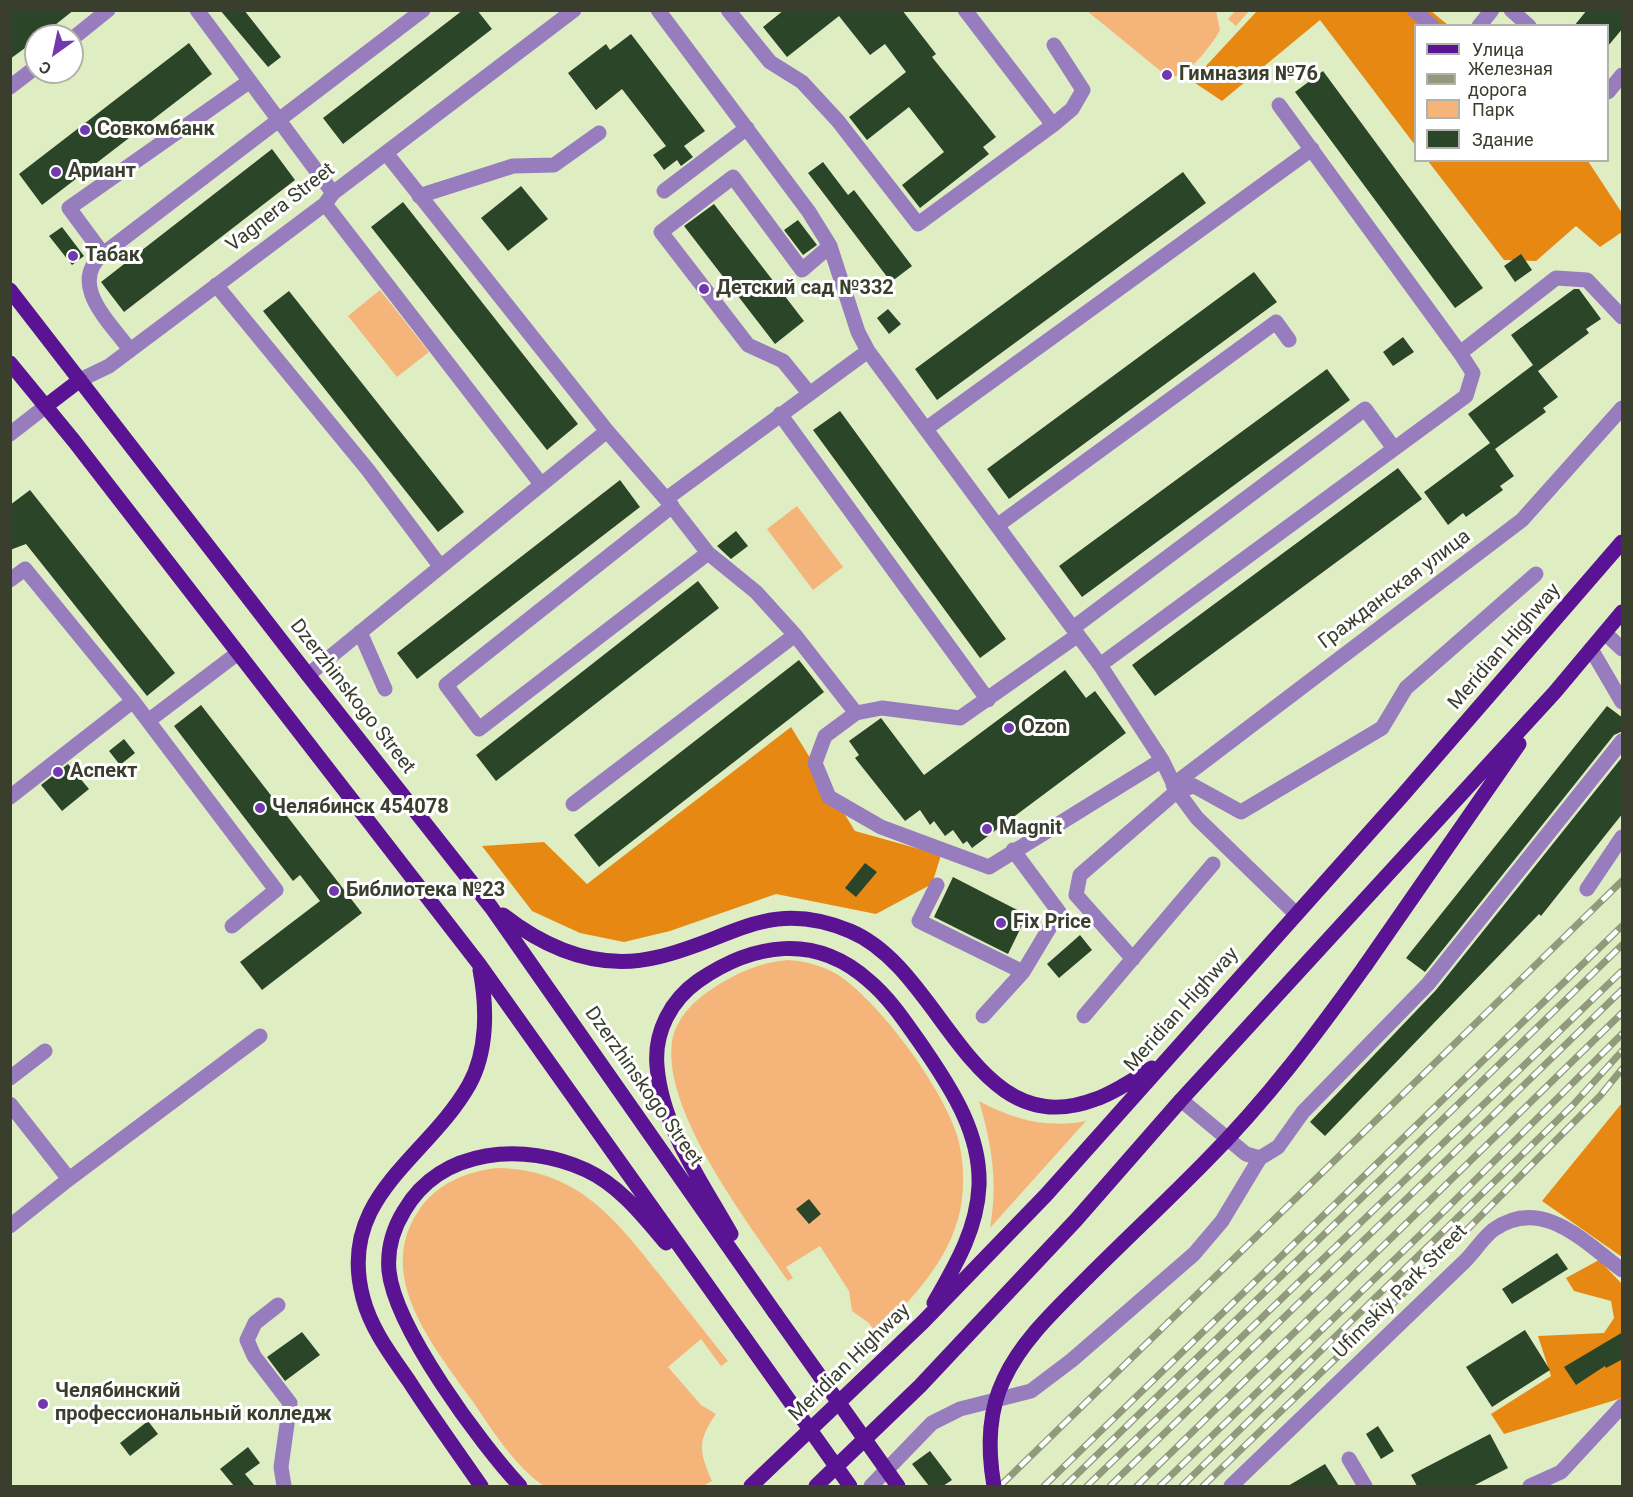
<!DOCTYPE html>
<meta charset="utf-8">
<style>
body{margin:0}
#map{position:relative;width:1633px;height:1497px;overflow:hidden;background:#dfedc3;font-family:Roboto,sans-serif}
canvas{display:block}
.frame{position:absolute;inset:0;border:12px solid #393e2d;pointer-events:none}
.legend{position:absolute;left:1414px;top:24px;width:195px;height:138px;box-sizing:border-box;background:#fff;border:2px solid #b0b2ab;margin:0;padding:8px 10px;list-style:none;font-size:18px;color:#393e2d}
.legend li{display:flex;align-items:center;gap:12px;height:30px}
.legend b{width:30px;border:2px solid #b0b2ab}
.north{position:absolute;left:24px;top:24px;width:60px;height:60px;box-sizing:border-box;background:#fff;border:2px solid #b0b2ab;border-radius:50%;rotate:213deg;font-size:16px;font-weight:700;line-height:24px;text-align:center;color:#393e2d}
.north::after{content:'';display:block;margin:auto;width:21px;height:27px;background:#7238ae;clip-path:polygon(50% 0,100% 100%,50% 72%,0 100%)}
</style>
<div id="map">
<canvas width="1633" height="1497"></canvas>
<div class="frame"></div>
<ul class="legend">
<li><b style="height:8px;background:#5a1393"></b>Улица</li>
<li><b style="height:8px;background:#919b7c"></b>Железная дорога</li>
<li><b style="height:16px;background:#f5b57a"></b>Парк</li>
<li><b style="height:16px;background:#2b4529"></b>Здание</li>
</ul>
<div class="north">С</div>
</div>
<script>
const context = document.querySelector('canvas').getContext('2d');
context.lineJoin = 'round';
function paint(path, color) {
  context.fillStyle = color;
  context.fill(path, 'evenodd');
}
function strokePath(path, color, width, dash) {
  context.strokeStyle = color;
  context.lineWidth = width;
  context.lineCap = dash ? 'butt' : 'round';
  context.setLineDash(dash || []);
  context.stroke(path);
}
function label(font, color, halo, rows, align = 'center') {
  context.font = font + ' Roboto,sans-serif';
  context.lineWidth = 6;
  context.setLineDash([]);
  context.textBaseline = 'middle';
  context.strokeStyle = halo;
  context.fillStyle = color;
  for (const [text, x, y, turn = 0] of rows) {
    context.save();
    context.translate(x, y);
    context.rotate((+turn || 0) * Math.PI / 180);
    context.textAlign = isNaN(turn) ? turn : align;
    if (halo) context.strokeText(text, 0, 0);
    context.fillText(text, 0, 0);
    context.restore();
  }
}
paint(new Path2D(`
 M1087,11H1216L1220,30C1215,41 1189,74 1177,76C1173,77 1167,75 1163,73Z
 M1235,11H1249L1236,26L1228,19Z
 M380,290L429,352L397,377L348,316Z
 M797,506L843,567L813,590L767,529Z
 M788,960C804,961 820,965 835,973C878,999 942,1087 957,1135C964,1158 965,1187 960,1211C949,1261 912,1299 877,1334L869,1323L852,1311L849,1291L820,1246L786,1267L793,1278L788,1281C750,1225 662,1112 672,1042C675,1020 693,1001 712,989C734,974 760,962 788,960Z
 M979,1101C1012,1119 1047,1129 1086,1121L990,1228C998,1183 992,1145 979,1101Z
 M497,1168C576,1169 614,1217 659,1274C682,1303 705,1332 728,1361L721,1366L701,1339L668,1367L701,1405L716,1414C697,1441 699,1451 712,1481L703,1486H544C514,1466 491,1428 471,1399C433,1345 374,1276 419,1210C438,1183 465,1172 497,1168Z`), '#f5b57a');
paint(new Path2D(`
 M1257,11H1431L1448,25L1416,26L1415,145L1320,20L1222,101L1192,81Z
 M1428,161H1588L1622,213V232L1600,247L1576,226L1536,261L1504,260Z
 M791,727L855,831L941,855L932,884L876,914L776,894L670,931L624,942L580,933L532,911L482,846L544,842L587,884Z
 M1622,1103V1257L1542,1201Z
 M1599,1260L1622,1284V1398L1504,1434L1491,1414L1551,1376L1538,1336L1604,1333L1614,1318L1611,1301L1574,1291L1566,1278Z`), '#e78813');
paint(new Path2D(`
 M10,10H74L41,36H36V40L10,59Z
 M220,10H244L281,57L268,67Z
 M463,10H477L492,29L343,144L323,118Z
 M784,10H902L936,54L932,57L996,137L983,147L989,154L920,208L902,185L944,152L909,107L867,140L849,117L906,72L885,44L870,55L839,16L787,57L763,27Z
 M1587,10H1623V28L1608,46V26H1574Z
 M631,34L705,131L684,146L693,157L681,166L677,160L664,170L653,155L666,146L622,89L596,110L568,73L606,44L610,50Z
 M189,43L212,74L42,205L19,174Z
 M1323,71L1483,288L1455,308L1295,92Z
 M272,149L295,180L124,312L101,282Z
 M823,162L848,195L854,190L912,266L891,282L808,173Z
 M1183,172L1206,203L937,400L915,369Z
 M521,186L548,219L508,251L481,218Z
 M403,202L578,424L547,450L371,227Z
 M714,204L804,321L775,344L684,226Z
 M798,220L817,245L803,255L784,230Z
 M62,227L84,256L72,265L49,236Z
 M1521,254L1532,270L1515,282L1504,266Z
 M1254,272L1277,302L1009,499L987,469Z
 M1574,289H1579L1601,319L1586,329L1589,333L1538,371L1558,397L1543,408L1546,412L1495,449L1514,476L1500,486L1503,490L1466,517L1463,513L1448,525L1424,492L1490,443L1468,414L1533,365L1511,335Z
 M289,291L464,512L438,532L263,311Z
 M888,309L901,324L889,334L877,318Z
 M1403,337L1414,352L1393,366L1383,352Z
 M1327,369L1350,400L1082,597L1059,566Z
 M840,411L1006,639L980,658L813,430Z
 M1398,468L1422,499L1155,696L1132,665Z
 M620,480L640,507L417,679L397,653Z
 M30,490L175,673L147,696L26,544L10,550V505Z
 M736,531L748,546L731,559L717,546Z
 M698,581L719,608L496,781L476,755Z
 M799,660L824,692L599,867L574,835Z
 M1065,670L1086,698L1095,691L1126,733L972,848L967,841L963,844L953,830L945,836L934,821L930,825L920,810L905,821L855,758L859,755L849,741L881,718L924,775Z
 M201,705L362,913L262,990L240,962L320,901L300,875L293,881L174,726Z
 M1607,706L1623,718V731L1614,735L1425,972L1406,958Z
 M124,739L135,753L120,765L109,751Z
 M1623,756V813L1541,916L1539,914L1325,1136L1310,1122L1436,990Z
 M68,764L89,789L62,811L41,785Z
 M865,863L877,872L856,897L845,888Z
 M953,877L1027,915L1008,954L934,917Z
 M1080,935L1092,950L1059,978L1047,964Z
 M809,1199L821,1214L809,1224L796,1209Z
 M1557,1253L1568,1269L1512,1304L1502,1289Z
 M1525,1330L1550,1370L1492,1407L1466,1367Z
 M302,1332L320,1355L285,1381L267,1357Z
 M1623,1332V1359L1606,1368L1605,1366L1576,1385L1564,1367Z
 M148,1421L158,1434L130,1456L120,1443Z
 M1378,1426L1394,1451L1381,1459L1366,1434Z
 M1490,1434L1508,1468L1473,1486H1417L1411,1475Z
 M248,1447L260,1463L245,1474L255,1486H234L220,1469Z
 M930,1451L952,1480L943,1486H929L912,1464Z
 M1325,1464L1339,1486H1288Z`), '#2b4529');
strokePath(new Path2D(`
 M197,10L333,193
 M658,10L809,212L830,246L858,332L868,351L1100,665L1162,760L1177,791L1197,818L1296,914
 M728,10L770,62L802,82L838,121L918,224L1053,125L965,10
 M1414,10L1432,26
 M1511,10L1529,26
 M1479,26L1492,10
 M72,39L108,10
 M250,81L69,208L103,254L423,10
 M10,87L36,67
 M1608,92L1622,75
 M1279,105L1460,353
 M1053,125L1072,109L1083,90L1054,45
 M386,153L607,431L666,499L708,553L756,592L795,635L856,713L882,708L960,718L1078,635
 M664,191L747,128
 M419,196L513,166L554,165L599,133
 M325,204L541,484
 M103,254C67,284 110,322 130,350
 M216,285L368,470L440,566
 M80,380L109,366L325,204L333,193L574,10
 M809,393L783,361L748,345L661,232L733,177L802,270L830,246
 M780,414L988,700
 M927,428L1312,149
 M10,434L46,406
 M666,499L868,351
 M672,506L446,685L479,729L708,553
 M998,525L1276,322L1289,340
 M10,580L25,569L133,701L276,890L232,926
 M1073,628L1365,409L1393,447
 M360,632L385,689
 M1605,633L1622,649
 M1591,649L1622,702
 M1100,665L1466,396L1473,373L1460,353L1556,278L1587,280L1622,317
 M308,675L607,431
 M856,713L825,736L815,763L829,797L881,827L989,867L1162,760
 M148,721L238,653
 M1173,785L1522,520L1622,408
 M10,797L133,701
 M573,804L795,635
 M937,885L919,921L1023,972L1059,912L1013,850
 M1587,889L1622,837
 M1133,959L1076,895L1080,875L1177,791L1194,786L1241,812L1382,728L1406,688L1536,574
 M983,1016L1023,972
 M1084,1016L1213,864
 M10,1078L45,1051
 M1181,1100L1246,1154L1260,1158L1278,1147L1303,1112L1428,984L1622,741
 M10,1104L69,1179
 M10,1226L69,1179L260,1036
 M278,1305L255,1323L247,1340L254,1356L290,1403L281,1467L284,1486
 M1349,1459L1365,1486
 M871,1486L932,1423L960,1409L1031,1391L1072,1360L1194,1254L1222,1221L1260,1158
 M1231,1486L1465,1261C1474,1252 1483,1238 1493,1230C1542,1195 1584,1242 1622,1270
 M1530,1486L1561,1472L1622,1406`), '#987dbe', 15);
strokePath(new Path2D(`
 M10,290L308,675L491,907L775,1313
 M10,363L74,441L479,964L742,1334
 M46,406L80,380
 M503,915C548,950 601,971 658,957C732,940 768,897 850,931C944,970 972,1147 1096,1099C1116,1092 1134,1079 1152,1068
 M1365,966L1519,744
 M480,970C487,1006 488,1051 469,1085C427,1159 336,1197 363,1298C371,1329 391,1355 409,1381C432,1417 457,1451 481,1486
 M731,1234C702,1182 662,1128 657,1066C654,1032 671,1000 698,981C753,943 815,933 868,980C891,999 908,1026 925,1050C953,1091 981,1135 979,1186C977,1230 955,1266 934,1303
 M520,1486C480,1443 395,1328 389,1271C387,1249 393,1229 404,1211C441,1147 525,1142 586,1170C620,1186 643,1216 666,1243
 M751,1486L923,1322L1046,1195L1402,796L1622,542
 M816,1486L920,1386L1076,1220L1181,1100L1555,692L1622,612`), '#5a1393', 15);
const rail = new Path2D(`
 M1000,1486L1622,881
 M1044,1486L1622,926
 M1065,1486L1622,945
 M1087,1486L1622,971
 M1110,1486L1622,990
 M1137,1486L1622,1013
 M1160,1486L1421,1234L1622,1034
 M1182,1486L1572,1106L1622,1051
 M1203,1486L1401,1296L1600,1096L1622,1069`);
strokePath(rail, '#919b7c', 7);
strokePath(rail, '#fff', 4.5, [14]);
strokePath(new Path2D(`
 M775,1313L898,1486
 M742,1334L850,1486
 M994,1486C988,1452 988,1412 1004,1379C1022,1340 1057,1308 1087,1278C1127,1238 1168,1200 1207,1160C1266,1101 1317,1033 1365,966`), '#5a1393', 15);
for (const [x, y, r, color] of [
 [1167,75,6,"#7238ae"],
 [85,130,6,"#7238ae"],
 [56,172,6,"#7238ae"],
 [73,256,6,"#7238ae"],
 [704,289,6,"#7238ae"],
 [1009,728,6,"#7238ae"],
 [58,772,6,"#7238ae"],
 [260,808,6,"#7238ae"],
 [987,829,6,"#7238ae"],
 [334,891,6,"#7238ae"],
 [1001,923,6,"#7238ae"],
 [43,1404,6,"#7238ae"]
]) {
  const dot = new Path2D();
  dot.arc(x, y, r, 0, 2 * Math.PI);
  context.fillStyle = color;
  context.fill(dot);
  strokePath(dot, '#fff', 2);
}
label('bold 20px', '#393e2d', '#fff', [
 ["Гимназия №76",1179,75],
 ["Совкомбанк",97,130],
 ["Ариант",68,172],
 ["Табак",85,256],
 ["Детский cад №332",716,289],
 ["Ozon",1021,728],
 ["Аспект",70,772],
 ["Челябинск 454078",272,808],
 ["Magnit",999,829],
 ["Библиотека №23",346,891],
 ["Fix Price",1013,923],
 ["Челябинский",55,1392],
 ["профессиональный колледж",55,1415]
], 'left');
label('20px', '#393e2d', '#fff', [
 ["Vagnera Street",281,208,-38],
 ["Гражданская улица",1395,590,-37],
 ["Meridian Highway",1505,647,-49],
 ["Dzerzhinskogo Street",352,697,52],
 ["Meridian Highway",1182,1010,-48],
 ["Dzerzhinskogo Street",643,1087,55],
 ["Ufimskiy Park Street",1401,1292,-45],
 ["Meridian Highway",850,1363,-44]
]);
</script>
